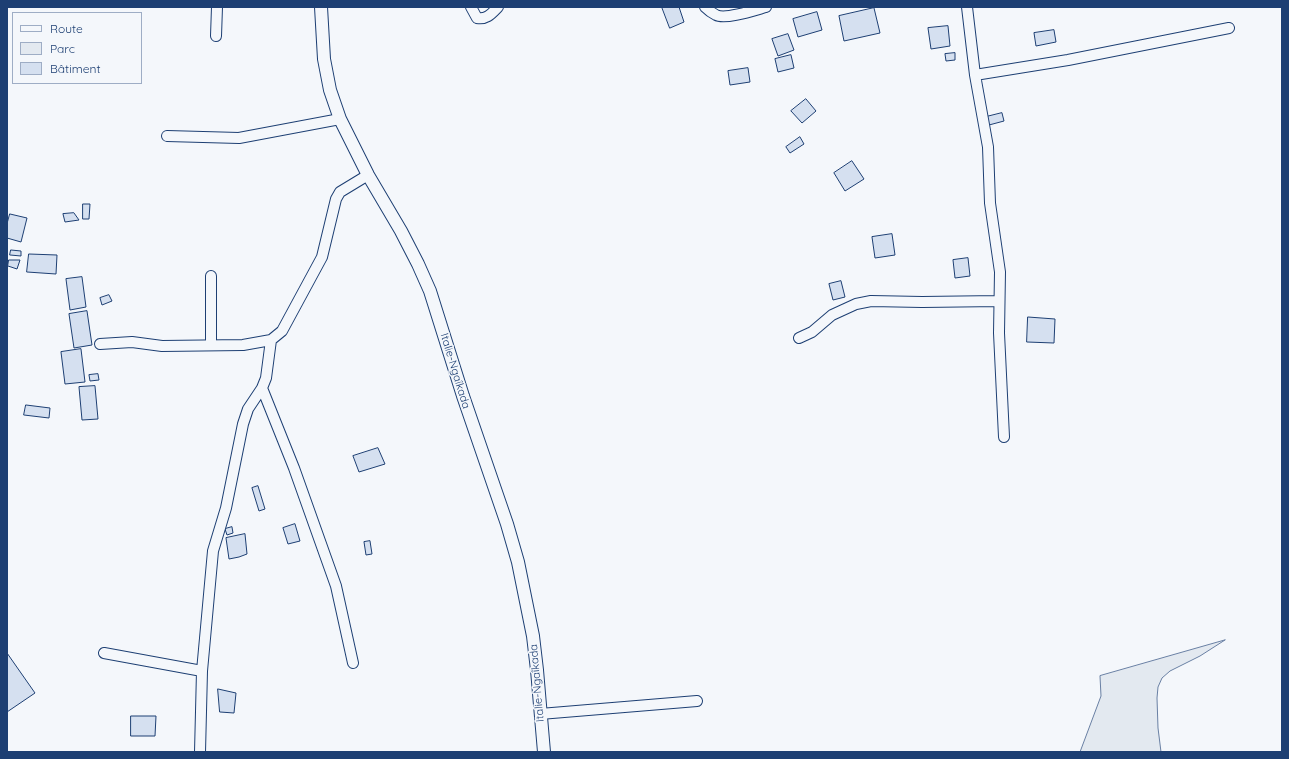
<!DOCTYPE html>
<meta charset="utf-8">
<style>
body{margin:0}
#map{position:relative;width:1289px;height:759px;overflow:hidden;background:#f4f7fb;font-family:Quicksand,sans-serif}
canvas{display:block}
.frame{position:absolute;inset:0;border:8px solid #1d3f73;pointer-events:none}
.legend{position:absolute;left:12px;top:12px;width:130px;height:72px;box-sizing:border-box;background:#f4f7fb;border:1px solid #9eadc5;margin:0;padding:5px 7px;list-style:none;font-size:12px;color:#1d3f73}
.legend li{display:flex;align-items:center;gap:8px;height:20px}
.legend b{width:20px;border:1px solid #9eadc5}
</style>
<div id="map">
<canvas width="1289" height="759"></canvas>
<div class="frame"></div>
<ul class="legend">
<li><b style="height:5px;background:#f4f7fb"></b>Route</li>
<li><b style="height:11px;background:#e3e9f0"></b>Parc</li>
<li><b style="height:11px;background:#d5e0f0"></b>Bâtiment</li>
</ul>
</div>
<script>
const context = document.querySelector('canvas').getContext('2d');
context.lineJoin = 'round';
function paint(path, color) {
  context.fillStyle = color;
  context.fill(path, 'evenodd');
}
function strokePath(path, color, width, dash) {
  context.strokeStyle = color;
  context.lineWidth = width;
  context.lineCap = dash ? 'butt' : 'round';
  context.setLineDash(dash || []);
  context.stroke(path);
}
function label(font, color, halo, rows, align = 'center') {
  context.font = font + ' Quicksand,sans-serif';
  context.lineWidth = 3;
  context.setLineDash([]);
  context.textBaseline = 'middle';
  context.strokeStyle = halo;
  context.fillStyle = color;
  for (const [text, x, y, turn = 0] of rows) {
    context.save();
    context.translate(x, y);
    context.rotate((+turn || 0) * Math.PI / 180);
    context.textAlign = isNaN(turn) ? turn : align;
    if (halo) context.strokeText(text, 0, 0);
    context.fillText(text, 0, 0);
    context.restore();
  }
}
const green = new Path2D(`
 M1225,640L1200,656L1170,671L1162,678L1158,687L1157,698L1158,728L1161,752H1080L1101,696L1100,676Z`);
paint(green, '#e3e9f0');
strokePath(green, '#687fa3', 1);
const building = new Path2D(`
 M662,7H680H679L684,22L670,28Z
 M874,8L880,33L844,41L839,16Z
 M817,12L822,30L798,37L793,19Z
 M948,26L950,46L931,49L928,28Z
 M1054,30L1056,42L1036,46L1034,33Z
 M788,34L794,50L778,56L772,39Z
 M955,53V60L946,61L945,54Z
 M791,55L794,68L778,72L775,59Z
 M748,68L750,82L730,85L728,71Z
 M806,99L816,111L802,123L791,111Z
 M1002,113L1004,121L989,125L986,117Z
 M800,137L804,144L790,153L786,147Z
 M852,161L864,179L845,191L834,173Z
 M83,204H90L89,219H83Z
 M74,213L79,220L65,222L63,214Z
 M10,214L27,218L21,242L7,238V224Z
 M892,234L895,255L875,258L872,237Z
 M11,250L21,251V256L10,255Z
 M29,254L57,255L56,274L27,272Z
 M968,258L970,276L955,278L953,260Z
 M9,260H20L17,269L8,266Z
 M82,277L86,307L70,310L66,279Z
 M841,281L845,297L833,300L829,284Z
 M109,295L112,301L102,305L100,298Z
 M87,311L92,345L74,348L69,314Z
 M1028,317L1055,319L1054,343L1027,342Z
 M81,349L85,382L65,384L61,352Z
 M98,374L99,380L90,381L89,375Z
 M95,386L98,419L82,420L79,387Z
 M26,405L50,408L49,418L24,415Z
 M378,448L385,464L359,472L353,456Z
 M258,486L265,509L259,511L252,488Z
 M295,524L300,541L288,544L283,528Z
 M232,527L233,533L227,535L225,529Z
 M245,534L247,554L239,557L229,559L226,538Z
 M370,541L372,554L366,555L364,542Z
 M7,653L35,693L7,712Z
 M218,689L236,693L234,713L220,712Z
 M131,716H156L155,736H131Z`);
paint(building, '#d5e0f0');
strokePath(building, '#1d3f73', 1);
const minor = new Path2D(`
 M471,7L477,18C487,20 492,13 498,7
 M705,7C708,10 712,13 716,15C725,20 755,10 766,7
 M967,7L975,75L988,147L990,203L1000,272L999,333L1004,437
 M216,36L217,7
 M975,75L1068,60L1229,28
 M167,136L239,138L340,119
 M799,338L812,332L832,315L856,304L871,301L922,302L999,301
 M100,344L132,342L162,346L243,345L271,340L282,331L322,257L336,199L340,192L368,175
 M211,345V276
 M262,388L294,468L336,586L353,663
 M104,653L202,671
 M540,714L697,701
 M200,752L202,671L213,551L226,508L243,424L248,409L262,388L266,378L271,340`);
const tertiary = new Path2D(`
 M321,7L324,59L330,90L340,119L368,175L401,231L418,264L430,291L463,396L507,524L518,562L533,636L537,670L544,752`);
strokePath(minor, '#1d3f73', 12);
strokePath(tertiary, '#1d3f73', 14);
strokePath(minor, '#f4f7fb', 10);
strokePath(tertiary, '#f4f7fb', 12);
label('11px', '#1d3f73', '#f4f7fb', [
 ["Italie-Ngaîkada",455,371,73],
 ["Italie-Ngaîkada",537,683,-95]
]);
</script>
